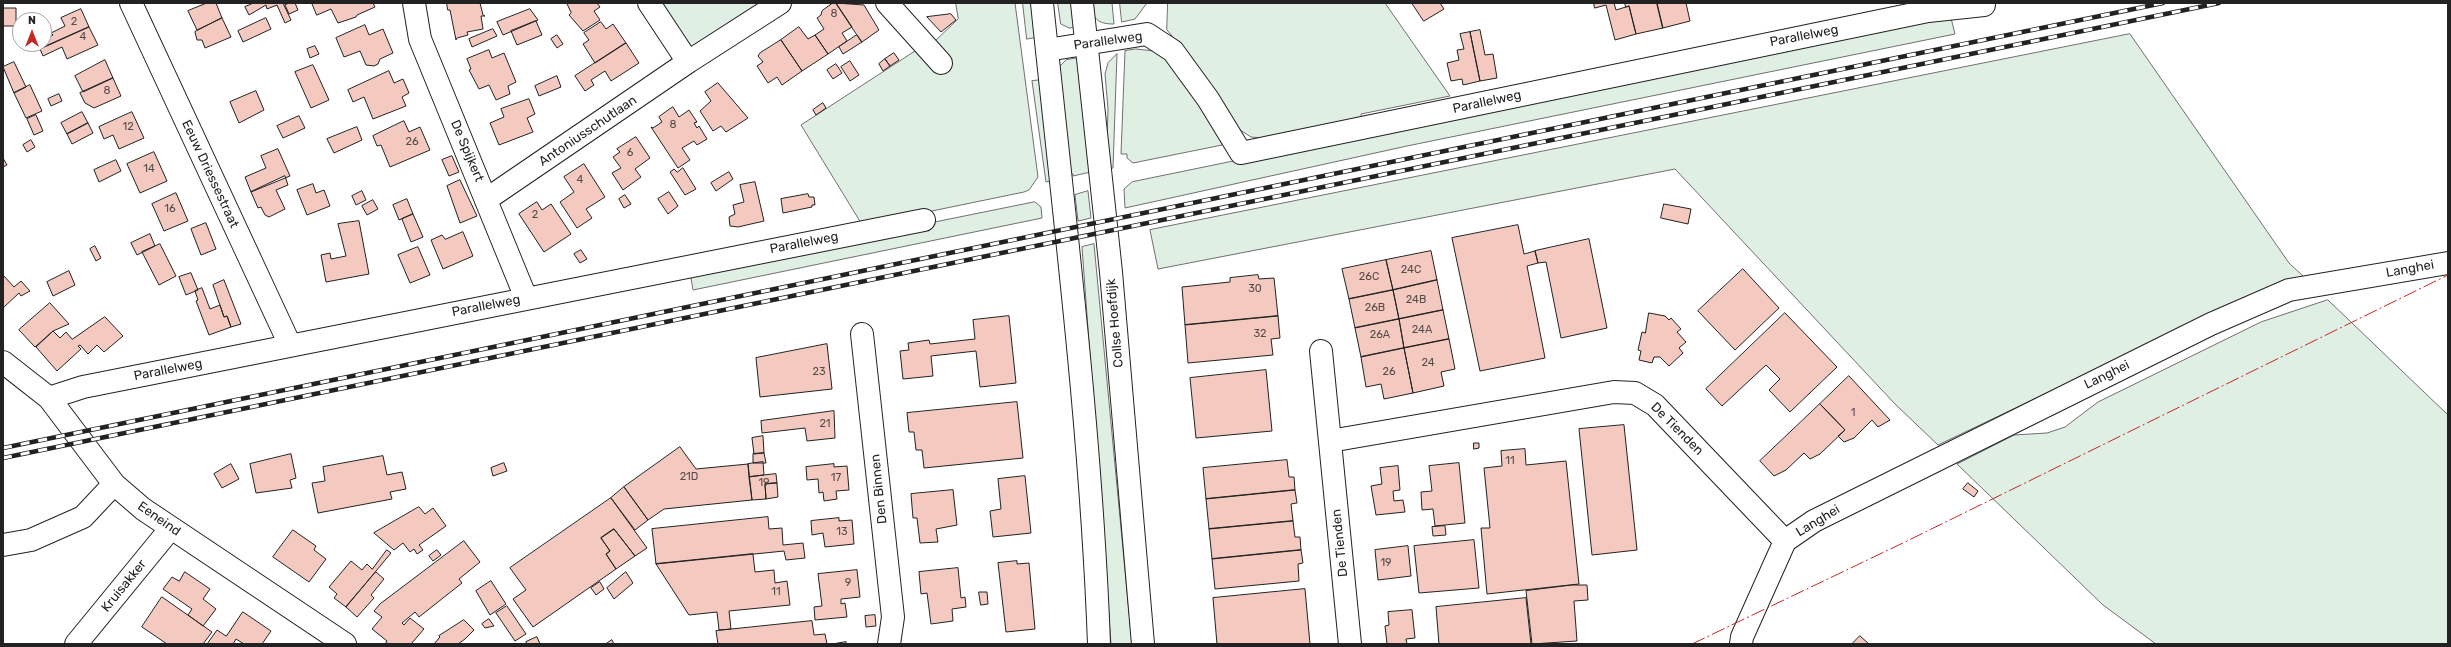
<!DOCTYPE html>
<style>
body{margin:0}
#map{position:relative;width:2451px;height:647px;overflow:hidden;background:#fff;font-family:Rubik,sans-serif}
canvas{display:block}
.frame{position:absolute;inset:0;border:4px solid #222;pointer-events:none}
.north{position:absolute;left:12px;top:12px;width:40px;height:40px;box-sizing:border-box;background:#fff;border:1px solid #a7a7a7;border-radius:50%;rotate:0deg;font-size:11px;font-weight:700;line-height:16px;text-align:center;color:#222}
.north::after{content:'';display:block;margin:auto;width:14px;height:18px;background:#c62828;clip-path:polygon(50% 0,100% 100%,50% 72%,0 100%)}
</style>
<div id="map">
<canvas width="2451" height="647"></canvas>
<div class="frame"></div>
<div class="north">N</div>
</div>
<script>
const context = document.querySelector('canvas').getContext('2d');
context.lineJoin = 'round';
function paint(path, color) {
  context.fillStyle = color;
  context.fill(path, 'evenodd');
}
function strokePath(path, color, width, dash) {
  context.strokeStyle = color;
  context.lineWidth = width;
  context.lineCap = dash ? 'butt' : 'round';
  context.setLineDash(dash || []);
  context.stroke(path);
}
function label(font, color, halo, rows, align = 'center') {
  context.font = font + ' Rubik,sans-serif';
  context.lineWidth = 3;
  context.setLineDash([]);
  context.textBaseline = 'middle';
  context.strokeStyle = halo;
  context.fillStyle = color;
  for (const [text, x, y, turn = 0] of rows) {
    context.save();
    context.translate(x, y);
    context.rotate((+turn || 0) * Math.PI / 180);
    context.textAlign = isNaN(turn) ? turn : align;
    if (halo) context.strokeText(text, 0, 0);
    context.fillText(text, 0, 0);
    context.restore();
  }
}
const green = new Path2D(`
 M657,3H766L696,47L687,46Z
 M956,3H1015L1038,177L1029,190L1024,192L927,212L861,223L801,125L918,49L933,43L958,19Z
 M1023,3H1036L1039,37L1027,39Z
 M1058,3H1077L1080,27L1069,28L1061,24Z
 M1089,3H1112L1114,24C1097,24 1094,19 1089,3Z
 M1120,3H1147L1135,19L1122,22Z
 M1168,3H1385L1450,96L1361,114L1362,121L1262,138L1251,137L1240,130L1187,54L1167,30Z
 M1950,14L1955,34L1407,146L1125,208L1124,189L1132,182Z
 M2130,34L2289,263L2304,277L2235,303L1938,445L1895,404L1675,169L1158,269L1150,230Z
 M1136,49L1163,52L1221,137L1222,145L1133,163L1127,158V154H1121L1125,51Z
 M1117,54L1113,168L1106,169L1108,109L1105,74L1108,63Z
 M1084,57L1095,171L1073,176V174H1065L1057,69L1066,60Z
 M1042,80L1054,180L1046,182L1032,81Z
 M1088,191L1091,218L1078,221L1075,195Z
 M1035,202L1041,207L1042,218L693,290L690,272Z
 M1094,244L1132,644H1111L1082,247Z
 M2328,300L2448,415V644H2156L2103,605L1957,464L2014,435L2047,433L2065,427L2098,402L2261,322Z`);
paint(green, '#e0efe3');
strokePath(green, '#6f6f6f', 1);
const building = new Path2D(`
 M207,3H216L222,18L197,30L188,11Z
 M254,3H283L291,20L285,23L277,5L267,9L266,5L249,15L245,7Z
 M290,3H295L298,10L289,14L285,5Z
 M312,3H373L375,7L357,15L356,17L338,23L331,9L317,15Z
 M447,3H480L483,15L485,16H481L483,29L467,32L468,35L457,38L456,40L450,10H448Z
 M567,3H597L600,7L594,11L600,20L583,31L569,15L571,13Z
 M833,3H836L852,27L842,33L847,41L828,54L815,35L824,29L817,18L821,15L822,11Z
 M836,3L864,5L879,30L862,42Z
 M1412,3H1440L1444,9L1424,21Z
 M1594,3H1614L1616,10L1629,6L1636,34L1615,40L1606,5L1595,8Z
 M1625,3H1657L1663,28L1636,34L1629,6L1626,7Z
 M1657,3H1686L1690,21L1663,28Z
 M3,8H16V26H3Z
 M81,9L89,27L40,49L38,44H44V39L53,35L51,33L65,26L61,18Z
 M530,9L538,20L503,35L497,22Z
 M951,14L956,20L941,32L927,17Z
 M222,18L231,37L205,48L202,40H197L195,32Z
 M266,18L271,29L243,42L238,31Z
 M536,21L542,35L517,45L511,31Z
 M601,22L606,29L613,24L626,43L595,63L583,44L589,40L584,33Z
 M365,25L369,35L383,29L393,53L380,59L378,64L374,66L366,65L360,51L344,57L336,38Z
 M89,27L98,45L67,59L62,47L43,56L40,49Z
 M799,27L808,39L815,35L828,54L802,71L781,40Z
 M493,29L497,36L472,47L469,39Z
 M1480,30L1485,55L1493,54L1497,78L1480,81L1470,32Z
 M1470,32L1480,81L1463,85L1462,79L1451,81L1447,63L1459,60L1457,50L1464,49L1460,34Z
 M557,35L563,44L557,48L551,39Z
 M857,35L862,42L843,54L839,47Z
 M781,40L802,71L782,85L777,77L768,83L757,66L763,62L758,56L760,53Z
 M626,43L639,63L611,81L605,71L591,80L594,85L585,91L575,76Z
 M315,46L319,54L310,58L307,49Z
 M489,50L492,58L504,53L516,82L508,86L510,94L496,100L489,85L479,89L469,70L471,69L467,59Z
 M894,53L899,60L890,66L885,59Z
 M885,59L890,66L883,71L879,64Z
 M105,60L113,78L83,92L75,76Z
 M850,61L859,75L850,81L841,67Z
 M14,62L26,87L14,93L3,67Z
 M836,64L842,73L833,79L827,70Z
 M313,65L329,100L311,108L295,72Z
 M389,71L394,83L403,79L409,93L402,97L406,106L373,119L364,97L353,102L348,90Z
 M557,76L561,87L539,96L535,86Z
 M113,78L121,96L94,108L85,103L80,93Z
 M718,83L748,118L726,132L721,126L713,131L700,111L711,101L705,92Z
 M30,85L42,111L26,118L14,93Z
 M256,91L264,110L239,123L230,102Z
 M59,94L62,101L51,106L48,99Z
 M529,99L535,114L527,118L533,132L499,145L490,123L504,117L501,109Z
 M823,103L826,108L816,115L813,110Z
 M673,107L679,117L689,110L697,122L694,123L697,128L699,126L707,139L697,145L694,141L682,148L690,160L678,168L651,127L653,128L662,122L659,117Z
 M82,112L88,123L67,134L61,123Z
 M132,112L144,138L119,149L113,135L104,139L99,127Z
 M36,115L43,131L34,135L27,119Z
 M299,116L305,128L283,138L277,126Z
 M404,121L409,132L420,127L430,150L390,167L381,145L377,146L373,136Z
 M88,123L93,133L72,144L67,134Z
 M357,127L362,140L334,153L327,139Z
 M636,137L650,158L635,169L641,177L623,190L612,173L621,168L613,157L620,152L617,149Z
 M31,140L35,147L27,152L23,145Z
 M278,149L290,176L251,192L245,177L266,168L261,156Z
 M154,152L167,181L140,193L127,164Z
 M452,156L459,172L449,176L442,160Z
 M3,158L7,165L3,167Z
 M116,160L121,171L99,182L94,170Z
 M584,164L605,197L586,209L592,218L577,228L560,202L574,192L564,177Z
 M683,168L696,189L685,195L670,172L674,169L677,172Z
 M729,172L733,179L716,191L711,183Z
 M285,176L288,185L276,190L285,209L269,217L265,215L261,207L258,208L251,192Z
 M460,180L477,216L460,223L447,186Z
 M755,182L764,221L738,227L730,226L729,217L735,214L733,205L744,202L740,185Z
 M313,184L316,193L324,190L330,206L307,215L297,190Z
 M362,191L366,200L356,205L352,196Z
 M669,192L678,206L668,214L658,199Z
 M176,193L188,221L164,231L152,204Z
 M808,194L809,197H814L815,205H812V207L783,213L781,199Z
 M625,195L631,204L624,208L619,199Z
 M407,199L413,214L399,220L393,205Z
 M373,200L378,209L367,215L362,206Z
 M537,202L542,210L551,204L571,234L544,252L519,214Z
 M1664,204L1691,209L1688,224L1661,218Z
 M413,214L423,237L411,242L402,219Z
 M359,221L369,274L326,282L321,255L330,253L331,259L346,256L338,224Z
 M206,223L216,249L201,255L191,229Z
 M1518,225L1524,254L1535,251L1538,263L1527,266L1545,358L1480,371L1452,238Z
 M463,232L473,256L443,269L431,240L442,235L445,239Z
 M150,234L155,246L137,255L131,243Z
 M1589,239L1607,328L1561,338L1546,262L1538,263L1535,251Z
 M160,244L176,276L159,285L142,252Z
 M95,246L101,258L96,261L90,249Z
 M418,247L430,275L410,283L398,255Z
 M581,250L587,259L580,263L574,254Z
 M1431,251L1437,280L1393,290L1386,260Z
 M1386,260L1393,290L1349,299L1342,269Z
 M1743,269L1779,308L1735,350L1698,311Z
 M69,271L75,285L53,296L47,282Z
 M191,273L198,290L186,295L179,277Z
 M3,275L14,287L21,281L30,291L21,296L19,293L3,308Z
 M1258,275L1259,279L1274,278L1278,316L1185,325L1182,287L1230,282V278Z
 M224,280L241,324L231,327L227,316L224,317L213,285Z
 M1437,280L1443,310L1399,319L1393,290Z
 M202,288L210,309L220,305L224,317L227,316L231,327L209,335L196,301L198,300L195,291Z
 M1393,290L1399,319L1355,328L1349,299Z
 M50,303L69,324L53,331L35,347L19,330Z
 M1443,310L1449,339L1404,348L1399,319Z
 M1649,313L1665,316L1669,320L1671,318L1681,329L1677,332L1686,342L1679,348L1683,353L1669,366L1660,357H1654L1652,363L1639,360L1641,351L1638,350L1642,332L1645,333Z
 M1785,313L1837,367L1790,412L1769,390L1780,379L1766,365L1722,406L1706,389Z
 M1009,316L1016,383L980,387L976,351L931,356L933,376L903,379L900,351L909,350L908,343L929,340L930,344L975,339L973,320Z
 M1278,316L1280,338L1271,339L1273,355L1188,363L1185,325Z
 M105,317L123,336L104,352L97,345L88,354L80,345L78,346L81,349L57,371L36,347L53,331L60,338L66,332L72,339Z
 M1399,319L1404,348L1361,357L1355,328Z
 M1449,339L1455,369L1441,372L1444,386L1413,393L1404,348Z
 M827,344L832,389L760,397L756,358Z
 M1404,348L1413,393L1384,399L1381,384L1366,387L1361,357Z
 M1266,370L1272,431L1196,438L1190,378Z
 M1849,376L1890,420L1878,427L1872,420L1854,438L1844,442L1838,436L1845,430L1820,404Z
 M1017,402L1023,458L924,468L922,450H916L914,432H909L907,413Z
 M1820,404L1845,430L1820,454L1810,459L1804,453L1786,470L1774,476L1760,461Z
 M834,411L835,438L807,441L805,428L762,433L761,421Z
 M1624,425L1637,550L1592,555L1579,429Z
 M763,436L764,453L754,454L752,438Z
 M1474,443H1479V448L1474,449Z
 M680,447L696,469L748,464L752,500L664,509L648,520L624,487Z
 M1525,449L1526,465L1566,461L1579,584L1487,594L1481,528H1490L1484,468L1502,466L1501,451Z
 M764,453L766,463H753V454Z
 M291,454L296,478L290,480L292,488L256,493L250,464Z
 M383,456L387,475L402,472L406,489L390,492L392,499L318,513L312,483L325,481L323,467Z
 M1287,460L1289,477H1294L1295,490L1206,499L1203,468Z
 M763,462L764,475L749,477L748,464Z
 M504,463L507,471L493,476L491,468Z
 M1459,463L1465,523L1435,526L1433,509L1422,510L1421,492L1432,491L1429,466Z
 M231,464L239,479L222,488L214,474Z
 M834,464V467L847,466L849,490L836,491L837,499L824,501L823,492L819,493L818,479L807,480L806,467Z
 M1398,466L1400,490L1393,491L1394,501L1403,500L1405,512L1376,515L1371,486L1382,484L1380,468Z
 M776,474L777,483L765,484L766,499L752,500L749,477Z
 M1025,476L1031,533L993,537L990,511L1001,509L998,479Z
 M777,483L778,497L766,499L765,484Z
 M1968,483L1978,491L1974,497L1963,489Z
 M624,487L648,520L635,530L611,498Z
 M953,490L957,525L936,529L938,542L920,543L917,518H913L911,494Z
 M1295,490L1297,503L1291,504L1293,521L1209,529L1206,499Z
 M611,498L647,548L635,556L614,529L601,538L610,551L606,554L616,569L533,627L513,599L526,590L510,568Z
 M419,507L425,514L433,508L446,526L419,545L423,550L417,554L414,549L410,552L403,543L394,550L374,533Z
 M768,517L769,529L782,528L783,545L803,543L805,558L786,560L784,551L656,564L652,529Z
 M839,518V521L852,520L854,544L825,547L823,533L812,535L811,521Z
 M1293,521L1295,537H1300L1301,550L1212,559L1209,529Z
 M1445,526L1446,535L1433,536L1432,527Z
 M614,529L635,556L616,569L606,554L610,551L601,538Z
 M293,530L316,546L314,550L326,559L309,582L273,557Z
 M1474,540L1479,588L1419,593L1414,546Z
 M464,541L480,562L459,579L462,583L419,617L415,612L402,623L404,625L410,618L424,629L411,644H385L387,641L372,629L382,617L374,611L380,604Z
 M1408,546L1411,576L1378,580L1375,550Z
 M387,550L391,553L346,607L334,598L337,594L329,587L351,561L362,570L367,564L372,569Z
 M437,550L441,555L433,561L429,556Z
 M1301,550L1303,563L1298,564L1299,581L1215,589L1212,559Z
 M753,554L755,572L774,570L775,583L787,581L790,605L729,611L731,629L719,630L717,612L689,615L656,564Z
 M1017,561V564L1029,563L1035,629L1006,632L998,563Z
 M958,568L961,598L965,597L966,607L952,609L953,621L931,624L927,593L921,594L919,572Z
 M857,570L860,597L841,599V604L845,603L847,617L815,620L814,607L822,606L818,574Z
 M185,572L210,589L203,599L216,609L203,626L188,615L192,609L163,589L172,577L179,581Z
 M376,572L384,579L371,595L374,598L357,617L346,607Z
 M626,572L633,583L614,599L607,588Z
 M491,581L506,604L490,615L476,591Z
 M600,582L604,589L596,595L591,588Z
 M1572,585H1587L1588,600L1574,601L1577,641L1532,644L1526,591Z
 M1305,589L1310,644H1217L1213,598Z
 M979,592H987L988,604L981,605Z
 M162,597L212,632L203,644H167L142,627Z
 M1526,598L1531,644H1439L1436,607Z
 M507,606L526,634L515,641L496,613Z
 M1412,610L1415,638L1406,639L1407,644H1387L1385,626L1389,625L1388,612Z
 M243,612L271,631L262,644H244L236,639L233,644H207L217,630L226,636Z
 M875,615L876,626L866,627L865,616Z
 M489,619L494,626L485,628L482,624Z
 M464,620L474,630L465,639L458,644H434L440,637L439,636Z
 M812,621L814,635L825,634L827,644H718L716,631Z
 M1860,636L1869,644H1852Z
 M537,637L540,644H527L526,642Z
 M612,640L614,644H606Z
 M846,642V644H833Z`);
paint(building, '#f3c9c0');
strokePath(building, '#222', 1);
const minor = new Path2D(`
 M131,3L290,345
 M414,3L420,39L526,298
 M649,3L688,62L780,3
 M887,3L941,63
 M1047,50L1147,34L1173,51L1208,99L1241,153L1928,11L1984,5
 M487,199L688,62
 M862,334L893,617L889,644
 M1321,351L1350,644
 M3,362L49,398L114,484L143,509L345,644
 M49,398L83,387L924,220
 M1330,441L1614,392L1635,393L1655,405L1785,541
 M3,545L31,540L83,517L114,484
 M76,644L171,528
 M1741,644L1742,637L1785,541L1814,521L2211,324L2289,290L2448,263`);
const major = new Path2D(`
 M1042,3C1064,216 1091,430 1099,644
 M1082,3L1111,272L1143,644`);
strokePath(minor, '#222', 24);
strokePath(major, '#222', 24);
strokePath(minor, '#fff', 22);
strokePath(major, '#fff', 22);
const rail = new Path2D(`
 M3,448L2163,3
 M3,458L2219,3`);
strokePath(rail, '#222', 4.5);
strokePath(rail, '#fff', 3, [9]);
strokePath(new Path2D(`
 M1692,644L1905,542L2448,275`), '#c62828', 1, [14, 3, 2, 3]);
label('11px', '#564c4a', null, [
 ["8",834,14],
 ["2",74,22],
 ["4",83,37],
 ["8",107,91],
 ["8",673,125],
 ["12",128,127],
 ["26",412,142],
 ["6",630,153],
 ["14",149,169],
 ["4",580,180],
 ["16",170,209],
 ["2",535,215],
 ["24C",1411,270],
 ["26C",1369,277],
 ["30",1255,289],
 ["24B",1416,300],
 ["26B",1375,308],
 ["24A",1422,330],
 ["32",1260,334],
 ["26A",1380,335],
 ["24",1428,363],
 ["23",819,372],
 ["26",1389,372],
 ["1",1853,413],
 ["21",825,424],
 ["11",1510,461],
 ["21D",689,477],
 ["17",836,478],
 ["19",764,483],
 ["13",842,532],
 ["19",1386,563],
 ["9",848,583],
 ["11",776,592]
]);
label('13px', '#222', '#fff', [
 ["Parallelweg",1804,36,-11],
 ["Parallelweg",1108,41,-8],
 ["Parallelweg",1487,102,-12],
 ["Antoniusschutlaan",588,131,-34],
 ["De Spijkert",467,151,67],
 ["Eeuw Driessestraat",210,174,65],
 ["Parallelweg",804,243,-11],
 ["Langhei",2410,269,-10],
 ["Parallelweg",486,306,-11],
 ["Collse Hoefdijk",1115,323,-95],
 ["Parallelweg",168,370,-11],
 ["Langhei",2107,375,-26],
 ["De Tienden",1677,429,45],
 ["Den Binnen",879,489,-96],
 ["Eeneind",159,519,35],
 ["Langhei",1818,521,-31],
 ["De Tienden",1340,543,-96],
 ["Kruisakker",124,586,-51]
]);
</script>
